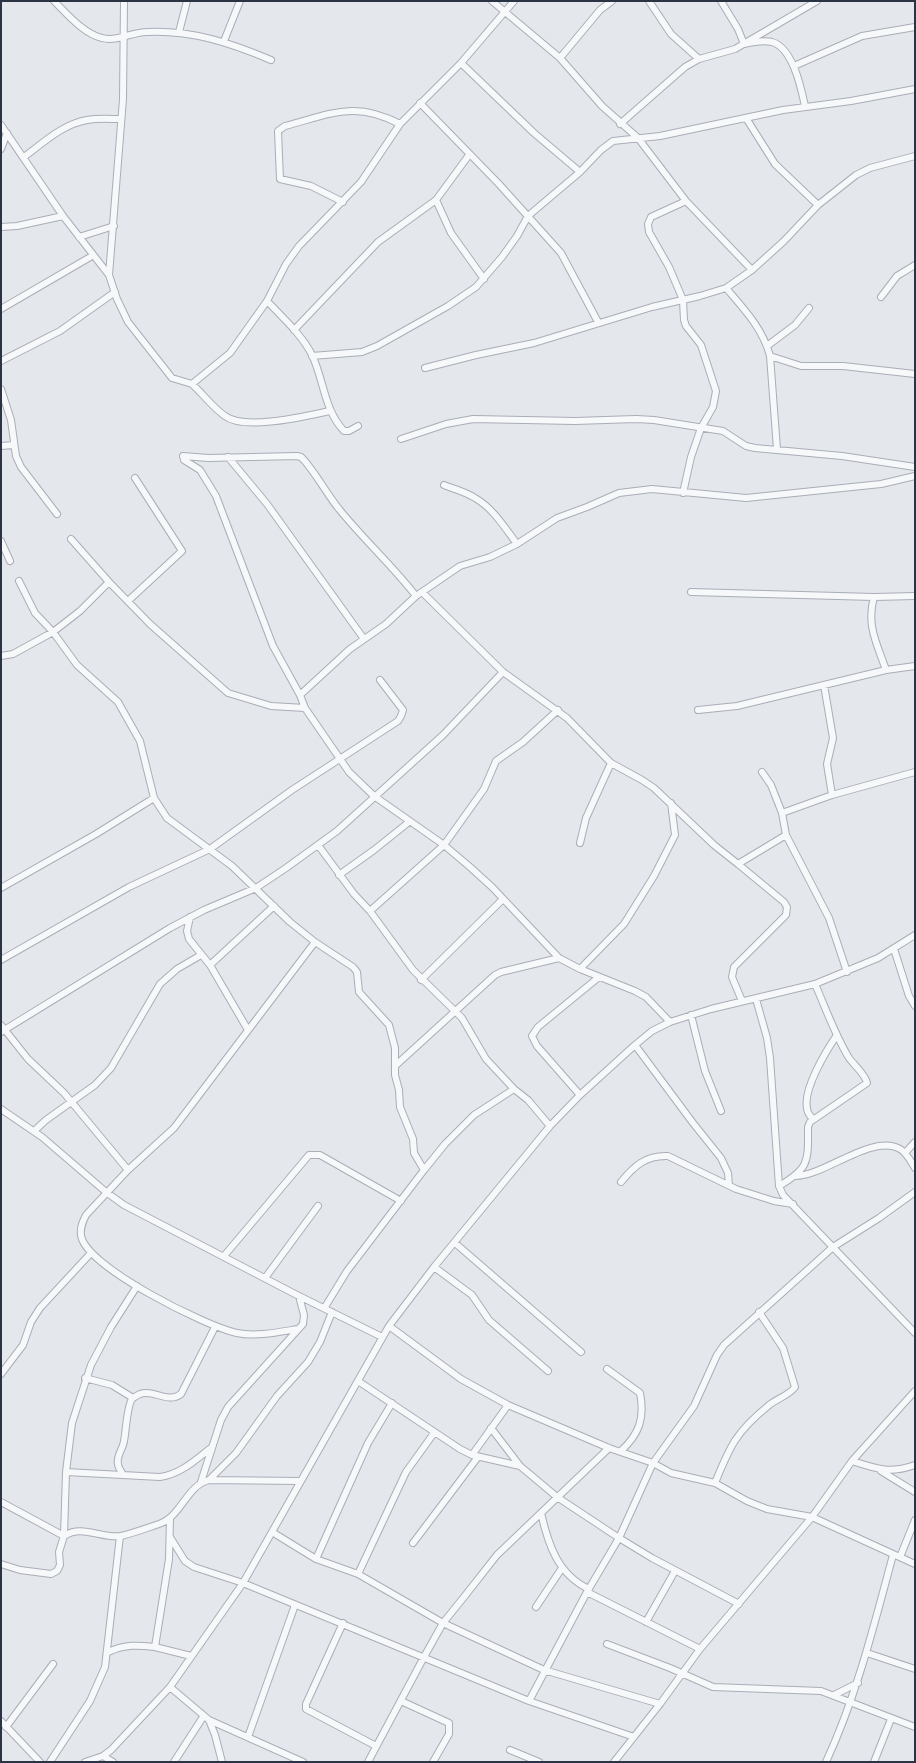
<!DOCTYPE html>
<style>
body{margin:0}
#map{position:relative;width:916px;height:1763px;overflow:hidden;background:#e4e7ec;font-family:Overpass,sans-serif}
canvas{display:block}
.frame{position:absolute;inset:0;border:2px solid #2b3445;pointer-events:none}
</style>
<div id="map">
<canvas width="916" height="1763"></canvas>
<div class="frame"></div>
</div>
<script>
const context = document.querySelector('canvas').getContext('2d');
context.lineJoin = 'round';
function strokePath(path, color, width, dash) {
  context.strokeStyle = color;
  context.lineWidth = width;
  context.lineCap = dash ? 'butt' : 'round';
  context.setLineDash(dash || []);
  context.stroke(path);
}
const minor = new Path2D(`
 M54,1C67,14 84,34 102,38C117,42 132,32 147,32C192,30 231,43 271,60
 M492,1L560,58L602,106L638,138L686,201L752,270
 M649,1L671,34L699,59
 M721,1L738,29L744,44C753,42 763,40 772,42C793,48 801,88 805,106
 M179,32L187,1
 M224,41L240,1
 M560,58L600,10L612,1
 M461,63L534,133L580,172
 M794,66L862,36L915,27
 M420,103L498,183L561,253L598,322
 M746,118L775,164L818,205
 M620,124L685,67L699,59L735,49L817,1
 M1,125L63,216L109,275L117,299L128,322L172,378L192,384L230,353L267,301L286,264L299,246L361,182L400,124L461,63L514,1
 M1,149L7,133
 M24,157C43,143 63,124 87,120C98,118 110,119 121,119
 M436,200L451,233L484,279
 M343,202L311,186L280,179L278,131L285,126C331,114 355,100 400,124
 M1,227L17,226L63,216
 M79,237L114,226
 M109,275L123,99L124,1
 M726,288C744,309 763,329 770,356L777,449
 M881,297L897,276L915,265
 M267,301C283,318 302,335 312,355C324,380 324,410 344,431H349L358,426
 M1,309L92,256
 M294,330L378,242L436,200L469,155
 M767,346L795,325L809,308
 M312,356L362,352L377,346L448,306L476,287L502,257L517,236L528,216L580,172L601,150L613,141L660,136L783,110L851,101L915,89
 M770,356L801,366H843L915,374
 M1,361L60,331L115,292
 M425,368L476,355L534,343L652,307L700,296L726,288L752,270L784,241L818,205L856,175L870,168L915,156
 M192,384C203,394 212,407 225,416C245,431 306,416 330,411
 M1,389L11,420L16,456L21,467L57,514
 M401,439L446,424L473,419L575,421L636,419L654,420L723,431L746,446L755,448L842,456L915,467
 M1,446L14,445
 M228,457L267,504L364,639
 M444,485C454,489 466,492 475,498C493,508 505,528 517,544
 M683,493L691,457L701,428L713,407L716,391L701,345L686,326L684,320L683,300L669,267L649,232L648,224L651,217L686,201
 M71,539L109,582L150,624L228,693L271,706L305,708
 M1,541L10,561
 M19,581L35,613L53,632L77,665L118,702L127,718L140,741L154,798L167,818L232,866L290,922L315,942L353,967L357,972L359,992L389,1025L395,1048V1075L399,1090L400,1107L413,1139L414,1153L424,1170
 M422,592L503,672L567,718L611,763L642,780L654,788L714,845L738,864L786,835
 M691,592L874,597L915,596
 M416,596C392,565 363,539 339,509C328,496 312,467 301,457L297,456L208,458L183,456L184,460L200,470L216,496L273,646L300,695L305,708L349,772L374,796L444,845L470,867L492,887L559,958L580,969L635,991L646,997L670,1022
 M874,597C866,625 877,644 886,670
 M128,601L182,551L135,478
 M1,656L13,654L53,632L80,611L109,582
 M824,685L833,738L827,764L832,795L782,813L786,835L829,918L847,972
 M300,695L350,649L386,624L416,596L460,566L490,557L517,544L557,518L587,507L619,493L652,489L746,498L881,484L915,476
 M698,710L737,706L886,670L915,666
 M762,772L771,785L782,813
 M832,795L915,772
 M580,843L586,818L611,763
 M318,845L354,894L370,911L413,970L462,1018L486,1059L514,1089L528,1100L550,1126
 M738,864L784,902L787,907L786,915L734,967L732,977L742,1001
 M339,875L374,850L409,822
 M1,888L96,834L154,798
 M370,911L444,845L484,789L496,761L523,742L558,710
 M190,917L187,931L189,939L210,965L248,1030
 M894,949L909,996L915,1006
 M1,960L129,887L210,849L292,790L398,721L401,716L403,710L380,680
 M210,965L274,906
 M580,969L624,924L654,876L675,835L671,803
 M421,980L503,899
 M756,999L767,1038L770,1058L779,1186L783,1195L915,1333
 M691,1015L705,1071L721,1111
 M1,1025L28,1059L64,1093L128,1170L86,1215C83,1221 80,1227 81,1235C84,1266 207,1327 237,1333C256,1337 279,1332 298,1329
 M1,1032L170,928L204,910L256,888L286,868L337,831L443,735L503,672
 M635,1045L693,1123L721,1158L728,1173L729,1185
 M395,1066L495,975L501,972L559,958
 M580,1095L537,1046L532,1036L538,1027L599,977
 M1,1109L42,1137L106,1192L124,1205L295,1294L382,1337
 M813,1119C810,1116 807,1112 807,1108C803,1089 826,1051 837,1035
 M34,1131L46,1120L95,1085L111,1068L160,984L177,969L201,955
 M905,1153L915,1142
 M128,1170L174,1128L315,942
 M795,1176C823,1177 872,1133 900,1149C907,1153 911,1162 915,1168
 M621,1182C634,1166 646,1155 668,1156L736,1189L774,1201L793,1204
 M779,1186C810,1168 808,1161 808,1127L810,1122L867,1083C866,1075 854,1065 849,1058C835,1035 826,1009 815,984
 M455,1243L581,1352
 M224,1256L309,1155H320L401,1201
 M434,1267L472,1295L489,1320L548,1371
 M265,1278L318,1206
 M325,1307L347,1271L424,1170L445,1144L474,1115L514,1089
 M389,1326L461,1379L508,1405L609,1448L653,1463L671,1473L715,1483L747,1501L767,1509L812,1517L915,1564
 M607,1369L640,1393C645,1419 639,1434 621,1451
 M1,1374L23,1345L31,1322L40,1308L91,1253
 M85,1378L112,1385L133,1398
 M358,1381L460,1449L472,1455L520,1466
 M491,1428L520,1466L557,1497L619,1538L652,1558L739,1604
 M472,1455L508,1405
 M852,1461C877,1469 889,1474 915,1465
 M881,1471L915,1492
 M66,1472L160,1477C181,1474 195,1460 211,1448
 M123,1475C122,1472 118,1468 118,1464C116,1456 123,1449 124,1441C126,1431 127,1406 132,1399C134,1397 138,1395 140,1394C154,1389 168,1404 181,1394L215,1327
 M209,1480L236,1453L277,1396L308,1362L320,1342L332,1312
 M201,1482L221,1420L228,1407L303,1324L304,1315L299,1296
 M715,1483C730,1446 736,1432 768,1406C776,1399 790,1395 795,1387L783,1348L759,1312
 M1,1502L64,1536
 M541,1513C548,1544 558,1575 589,1589
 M170,1518L169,1559L155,1647L191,1656
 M272,1532L316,1559L358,1574L443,1623L544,1670L660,1704
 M64,1536C82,1524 102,1539 121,1536C134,1533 147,1528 159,1524C182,1516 186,1486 209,1480L300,1481
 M170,1537L185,1561L194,1567L243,1583L529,1701L634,1737
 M413,1543L478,1457
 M900,1557L915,1520
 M316,1559L368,1443L392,1403
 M1,1564L20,1570L51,1574L57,1571L60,1565L59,1552L64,1536L66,1472L72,1423L91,1365L111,1327L137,1286
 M358,1574L406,1472L434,1433
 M587,1592L700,1649
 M536,1607L562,1568
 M646,1622L675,1571
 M343,1623L306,1704V1709L376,1746
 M607,1644L670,1668L713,1687L821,1691L915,1727
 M108,1652C126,1644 137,1645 155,1647
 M867,1653L915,1669
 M170,1687L209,1720L303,1762
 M834,1695L858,1683
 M401,1701L449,1723V1734L433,1762
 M529,1701L587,1592L619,1538L653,1463L694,1406L717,1355L724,1345L833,1247L879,1218L915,1192
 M209,1720L215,1735L222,1762
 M1,1721L40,1762
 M6,1727L53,1664
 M248,1737L295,1605
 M510,1750L539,1762
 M103,1756L113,1762
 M50,1762L90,1701L105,1667L120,1536
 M85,1762L103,1756L111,1750L170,1687L243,1583L389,1326L434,1267L550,1126L580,1095L635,1045L652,1031L670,1022L711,1009L815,984L878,958L915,935
 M174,1762L203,1717
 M368,1762L424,1657L443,1623L464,1597L497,1555L609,1448
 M614,1762L660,1704L700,1649L812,1517L852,1461L915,1391
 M826,1762C857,1695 874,1625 893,1555
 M874,1762L891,1719`);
strokePath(minor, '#a9aeb7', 8);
strokePath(minor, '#f7f8fa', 6);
</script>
